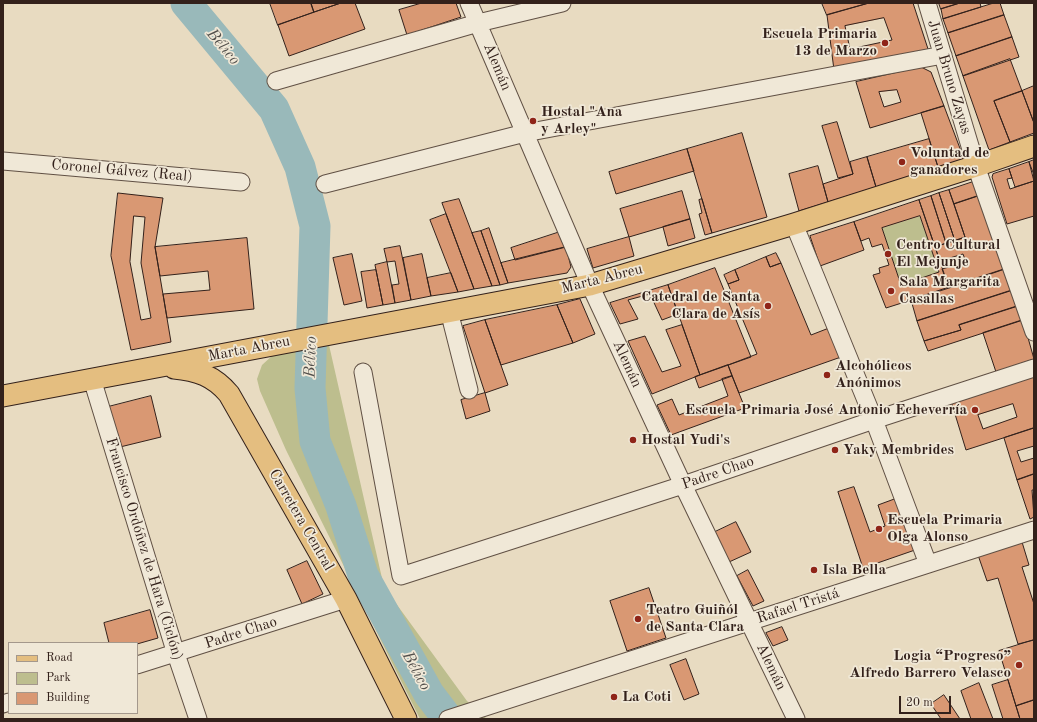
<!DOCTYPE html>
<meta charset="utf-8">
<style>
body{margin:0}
#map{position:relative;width:1037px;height:722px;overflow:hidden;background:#e8dbc1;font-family:"Old Standard TT",serif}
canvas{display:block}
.frame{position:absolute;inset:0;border:4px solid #33211b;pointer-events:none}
.legend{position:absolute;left:8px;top:642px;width:130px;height:72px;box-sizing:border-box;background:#f0e8d7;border:1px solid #a4988c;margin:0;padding:5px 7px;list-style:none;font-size:12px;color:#33211b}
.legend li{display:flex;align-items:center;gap:8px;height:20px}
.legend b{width:20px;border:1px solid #a4988c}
.scale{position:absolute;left:899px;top:696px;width:52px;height:18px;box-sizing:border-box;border:2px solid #33211b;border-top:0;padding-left:5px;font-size:12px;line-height:14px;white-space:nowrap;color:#33211b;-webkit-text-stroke:3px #f0e8d7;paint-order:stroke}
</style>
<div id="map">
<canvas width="1037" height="722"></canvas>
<div class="frame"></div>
<ul class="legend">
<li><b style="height:5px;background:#e4be80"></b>Road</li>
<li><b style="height:11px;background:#bdbe8e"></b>Park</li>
<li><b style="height:11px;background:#d99873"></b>Building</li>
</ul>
<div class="scale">20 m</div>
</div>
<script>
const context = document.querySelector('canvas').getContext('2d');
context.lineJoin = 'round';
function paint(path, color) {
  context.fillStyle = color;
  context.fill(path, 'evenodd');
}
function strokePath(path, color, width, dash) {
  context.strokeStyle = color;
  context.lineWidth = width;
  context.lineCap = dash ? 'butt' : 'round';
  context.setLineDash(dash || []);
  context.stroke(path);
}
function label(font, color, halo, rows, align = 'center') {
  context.font = font + ' "Old Standard TT",serif';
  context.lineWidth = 3.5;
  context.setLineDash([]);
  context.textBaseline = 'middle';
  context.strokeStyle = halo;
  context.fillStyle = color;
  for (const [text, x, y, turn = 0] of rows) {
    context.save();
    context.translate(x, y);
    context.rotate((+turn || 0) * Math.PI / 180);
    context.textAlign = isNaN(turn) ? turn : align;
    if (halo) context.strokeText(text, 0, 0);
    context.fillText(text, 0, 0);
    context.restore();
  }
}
paint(new Path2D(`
 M920,216L939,272L901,285L882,228Z
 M329,345L384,587L467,701L487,719H420L286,450L260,391L257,379L262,365L273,355Z`), '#bdbe8e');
strokePath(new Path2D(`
 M186,3L274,109L300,167L315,226L310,388L315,441L341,506L363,575L429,694L448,719`), '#99b9ba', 31);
const building = new Path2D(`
 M270,3H311L314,12L278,25Z
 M311,3H341L314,12Z
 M341,3H355L365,29L289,56L278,25Z
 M422,3H456L461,17L407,35L399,10Z
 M822,3H869L827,15Z
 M869,3H913L929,52L834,70L827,15ZM884,18L892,40L850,49L845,26Z
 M939,3H960L941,9Z
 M960,3H980L981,7L943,19L941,9Z
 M994,3H1000L1004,15L948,33L943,19Z
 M1004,15L1012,37L956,56L948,33Z
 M1012,37L1019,57L963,76L956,56Z
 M1010,59L1022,91L994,101L1010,142L989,150L963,76Z
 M921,67L931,72L944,106L870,128L856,82ZM897,90L901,102L884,107L879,92Z
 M1034,86V123L1022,91Z
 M1022,91L1034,123V133L1010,142L994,101Z
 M944,106L964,159L938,167L921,113Z
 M837,122L853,174L838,178L822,126Z
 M742,133L767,217L712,233L687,149Z
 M929,139L938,167L876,187L867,157Z
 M687,149L694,171L616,194L609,172Z
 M867,157L876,187L828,202L823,184L853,174L850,162Z
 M1034,160V175L1029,162Z
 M1029,162L1034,181L1015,187L1009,169Z
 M818,166L828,202L799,211L789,174Z
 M1009,169L1012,178L1007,179L1010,189L1034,181V216L1007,224L992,177L993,174Z
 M976,181L981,195L954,204L949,190Z
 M949,190L965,237L955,241L939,193Z
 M682,191L690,219L629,237L620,209Z
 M118,193L163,198L155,247L171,342L131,350L111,256ZM134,216L145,217L141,263L151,318L141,320L130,262Z
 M939,193L955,241L946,243L931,196Z
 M981,195L1005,269L949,288L942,269L966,262L963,254L940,261L935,247L965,237L954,204Z
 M931,196L946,243L935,247L919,200Z
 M459,199L472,233L492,286L474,289L442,203Z
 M702,199L712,233L705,235L699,214L702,213L699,200Z
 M919,200L949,288L886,308L873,275L880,273L879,268L889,265L882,244L872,247L869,238L861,241L854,222ZM920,216L939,272L901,285L882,228Z
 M446,214L474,289L458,292L430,220Z
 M690,219L695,238L668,246L663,227Z
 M854,222L864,250L820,266L810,236Z
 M489,228L501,263L508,283L500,285L481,231Z
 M481,231L500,285L492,286L472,233Z
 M560,232L566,247L515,260L511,248Z
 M629,237L634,256L593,268L587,249Z
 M247,238L254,309L167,318L163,294L210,290L208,271L160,276L155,247Z
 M400,246L411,300L395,303L392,285L399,284L395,261L387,262L384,249Z
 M566,247L571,267L567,273L508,283L501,263Z
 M776,253L781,263L770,267L766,257Z
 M352,254L362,301L344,305L333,258Z
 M422,254L431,296L411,300L403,258Z
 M766,257L770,267L781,263L811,335L829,328L841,357L739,393L728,365L757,354L728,284L739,280L735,270Z
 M387,262L395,303L383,305L375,265Z
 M715,268L751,357L700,375L668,285Z
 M1005,269L1013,290L917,321L911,300Z
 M376,270L383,305L367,308L361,272Z
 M735,270L739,280L728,284L724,275Z
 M451,273L458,292L431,296L427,278Z
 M668,285L678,314L662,320L650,294L628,300L638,319L620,324L610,303Z
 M1013,290L1018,306L959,325L961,330L924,341L917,321Z
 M580,299L595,334L573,343L557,305Z
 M557,305L573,343L501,365L485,320Z
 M1018,306L1023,320L928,351L924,341L961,330L959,325Z
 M485,320L508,385L485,393L463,326Z
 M1023,320L1034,359L996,372L983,333Z
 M682,325L700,375L652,394L628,341L645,336L662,372L681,366L666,330Z
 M728,365L732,376L699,388L695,377Z
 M1034,375V428L966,450L951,401ZM1013,404L1017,417L983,429L978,415Z
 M732,376L745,408L671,435L657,405L672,399L679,415L728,396L722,379Z
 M485,393L490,411L466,419L461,400Z
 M151,396L161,437L120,447L108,407Z
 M1034,428V446L1017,451L1021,462L1034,458V474L1017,480L1004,438Z
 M1034,474V490H1032L1034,517L1030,519L1017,480Z
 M854,487L870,532L885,526L878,505L897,498L915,550L863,568L838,492Z
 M736,522L751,552L729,562L715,532Z
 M1022,542L1029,565L1022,567L1034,604V640L1018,644L998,578L987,581L978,555Z
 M307,561L323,594L302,604L287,570Z
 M748,570L764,601L753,606L737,576Z
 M649,588L666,638L627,651L610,601Z
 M150,610L158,638L137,644L109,643L104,623Z
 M782,627L788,640L773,646L766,633Z
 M1034,640V700L1016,706L999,651Z
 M686,659L699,694L684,700L670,665Z
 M1008,680L1020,719H1003L992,685Z
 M979,683L993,719H971L961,691Z
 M944,695L960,719H941L931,704Z
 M1034,700V719H1020L1016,706Z`);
paint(building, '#d99873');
strokePath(building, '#33211b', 1);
const minor = new Path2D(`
 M469,3L590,285L683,485L796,719
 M927,3L976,166L1034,332
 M276,81L478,23L562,3
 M3,161L241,182
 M325,184L525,133L943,55
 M794,224L874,420L928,564
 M449,311L469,390
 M363,372L401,576L683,485L874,420L1034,368
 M92,379L176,654L198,719
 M137,665L346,599
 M3,704L9,702
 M448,719L1034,530`);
const major = new Path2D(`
 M174,368C197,370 214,376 229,394L346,599L406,719
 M3,396L590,285L794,224L976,166L1034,146`);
strokePath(minor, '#605044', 19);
strokePath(major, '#33211b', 23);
strokePath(minor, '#f0e8d7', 17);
strokePath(major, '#e4be80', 21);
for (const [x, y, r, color] of [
 [885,43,4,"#8f2418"],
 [533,121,4,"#8f2418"],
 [902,162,4,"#8f2418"],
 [888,254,4,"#8f2418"],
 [891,291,4,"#8f2418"],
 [768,306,4,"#8f2418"],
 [827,375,4,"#8f2418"],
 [975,410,4,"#8f2418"],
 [633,440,4,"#8f2418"],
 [835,450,4,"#8f2418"],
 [879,529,4,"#8f2418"],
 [814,570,4,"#8f2418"],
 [638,619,4,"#8f2418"],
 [1019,665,4,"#8f2418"],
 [614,697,4,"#8f2418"]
]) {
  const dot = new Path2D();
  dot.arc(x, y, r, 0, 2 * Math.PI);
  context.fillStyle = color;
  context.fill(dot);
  strokePath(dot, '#f0e8d7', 1.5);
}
label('bold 15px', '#33211b', '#f0e8d7', [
 ["Escuela Primaria",877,34,"right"],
 ["13 de Marzo",877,51,"right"],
 ["Hostal \"Ana",541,112],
 ["y Arley\"",541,129],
 ["Voluntad de",910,153],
 ["ganadores",910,170],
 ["Centro Cultural",896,245],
 ["El Mejunje",896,262],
 ["Sala Margarita",899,282],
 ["Casallas",899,299],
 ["Catedral de Santa",760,297,"right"],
 ["Clara de Asís",760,314,"right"],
 ["Alcohólicos",835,366],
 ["Anónimos",835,383],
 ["Escuela Primaria José Antonio Echeverría",967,410,"right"],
 ["Hostal Yudi's",641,440],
 ["Yaky Membrides",843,450],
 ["Escuela Primaria",887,520],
 ["Olga Alonso",887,537],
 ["Isla Bella",822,570],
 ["Teatro Guiñól",646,610],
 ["de Santa Clara",646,627],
 ["Logia “Progreso”",1011,656,"right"],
 ["Alfredo Barrero Velasco",1011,673,"right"],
 ["La Coti",622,697]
], 'left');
label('15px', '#33211b', '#f0e8d7', [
 ["Alemán",497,67,67],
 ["Juan Bruno Zayas",949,77,73],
 ["Coronel Gálvez (Real)",122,171,5],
 ["Marta Abreu",602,279,-14],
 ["Marta Abreu",249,349,-11],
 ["Alemán",627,364,65],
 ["Padre Chao",718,473,-19],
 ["Carretera Central",301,520,60],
 ["Francisco Ordóñez de Hara (Ciclón)",144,549,73],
 ["Rafael Tristá",798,606,-18],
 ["Padre Chao",241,633,-18],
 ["Alemán",771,667,64]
]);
label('italic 16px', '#524f4b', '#f0e8d7', [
 ["Bélico",223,47,50],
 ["Bélico",311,357,-88],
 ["Bélico",416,671,61]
]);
</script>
